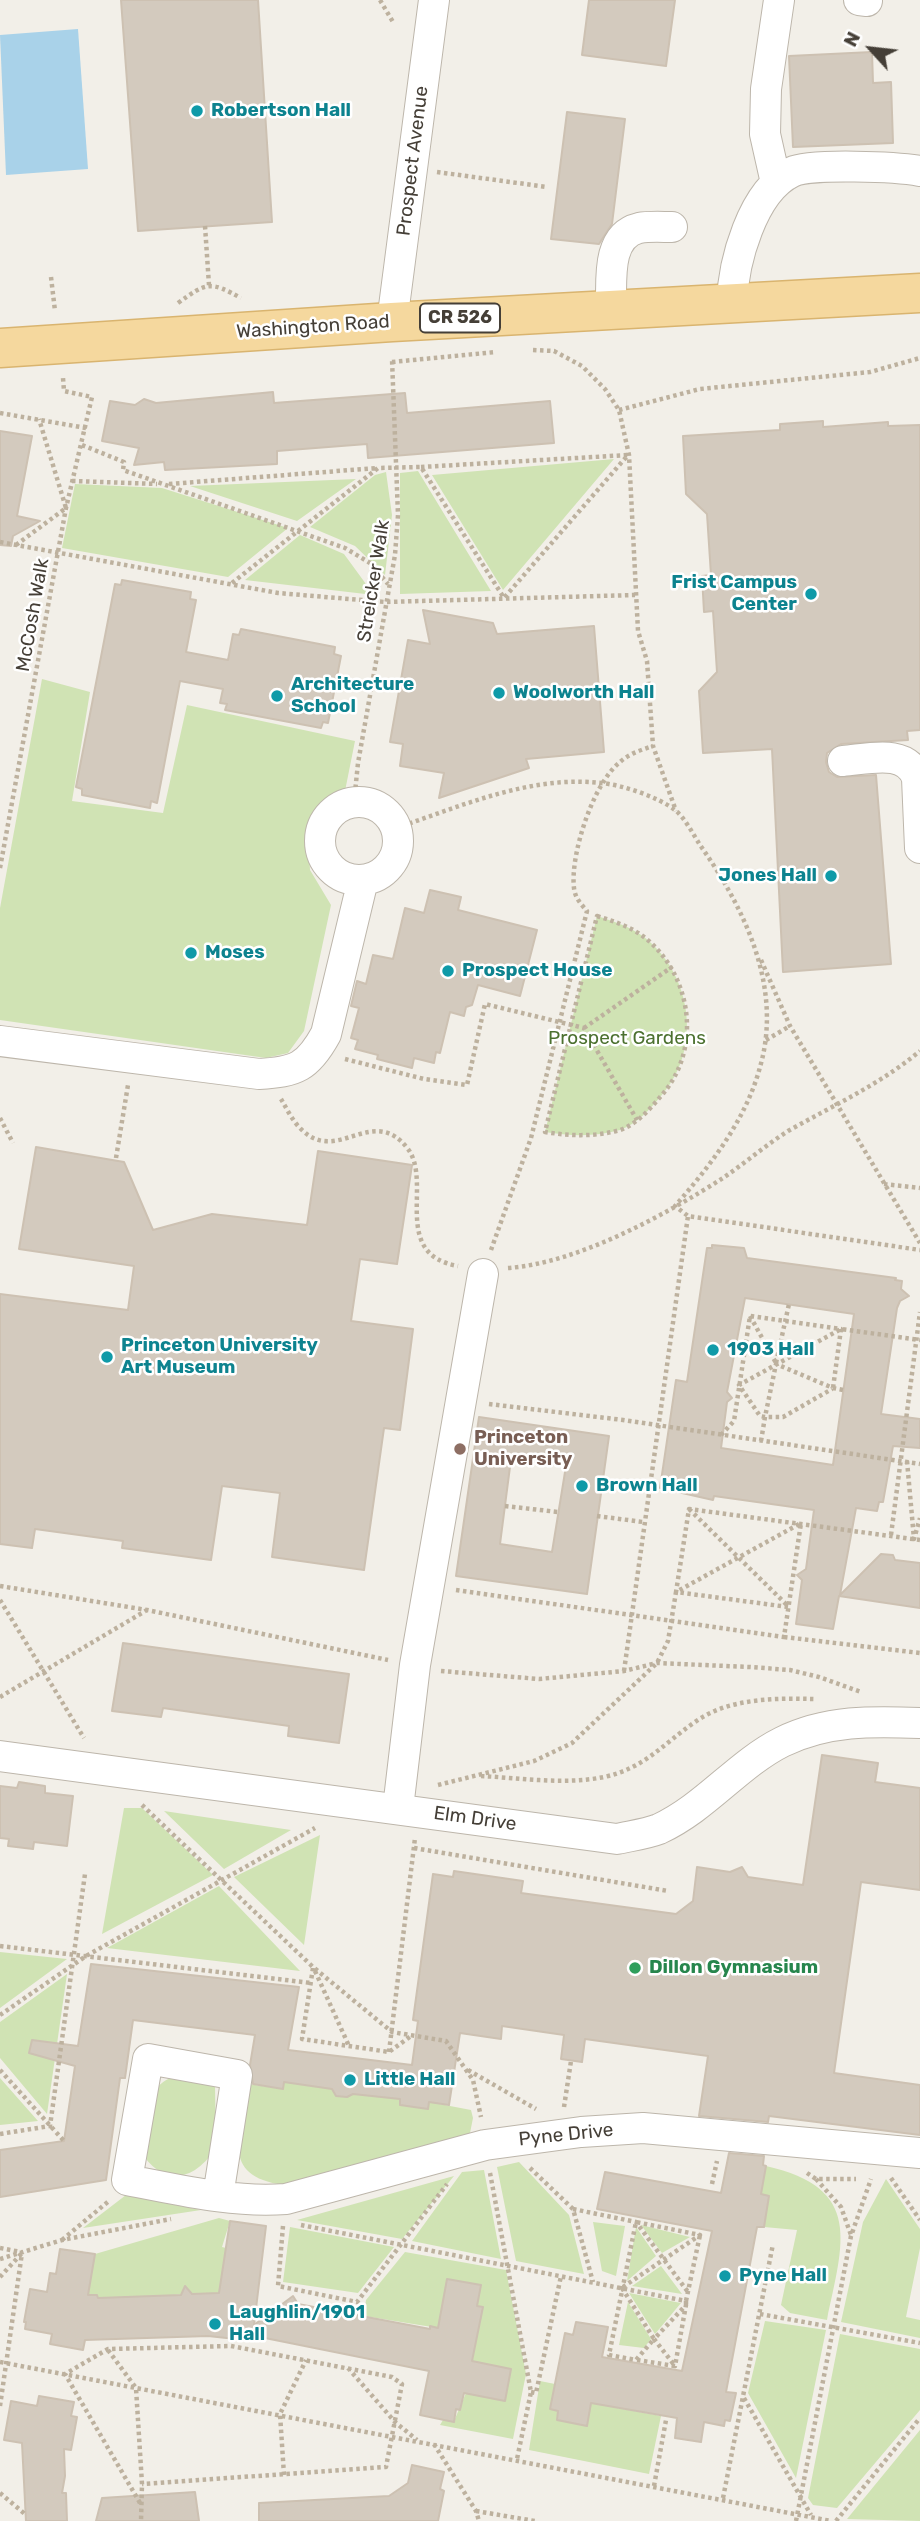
<!DOCTYPE html>
<style>
body{margin:0}
#map{position:relative;width:920px;height:2521px;overflow:hidden;background:#f2efe8;font-family:Rubik,sans-serif}
canvas{display:block}
.north{position:absolute;left:836px;top:14px;width:70px;height:70px;-webkit-text-stroke:5px #fff;paint-order:stroke;rotate:297deg;font-size:19px;font-weight:700;line-height:28px;text-align:center;color:#453f37}
.north::after{content:'';display:block;margin:auto;width:24px;height:32px;background:#453f37;clip-path:polygon(50% 0,100% 100%,50% 72%,0 100%)}
</style>
<div id="map">
<canvas width="920" height="2521"></canvas>
<div class="north">N</div>
</div>
<script>
const context = document.querySelector('canvas').getContext('2d');
context.lineJoin = 'round';
function paint(path, color) {
  context.fillStyle = color;
  context.fill(path, 'evenodd');
}
function strokePath(path, color, width, dash) {
  context.strokeStyle = color;
  context.lineWidth = width;
  context.lineCap = dash ? 'butt' : 'round';
  context.setLineDash(dash || []);
  context.stroke(path);
}
function label(font, color, halo, rows, align = 'center') {
  context.font = font + ' Rubik,sans-serif';
  context.lineWidth = 5;
  context.setLineDash([]);
  context.textBaseline = 'middle';
  context.strokeStyle = halo;
  context.fillStyle = color;
  for (const [text, x, y, turn = 0] of rows) {
    context.save();
    context.translate(x, y);
    context.rotate((+turn || 0) * Math.PI / 180);
    context.textAlign = isNaN(turn) ? turn : align;
    if (halo) context.strokeText(text, 0, 0);
    context.fillText(text, 0, 0);
    context.restore();
  }
}
paint(new Path2D(`
 M614,459L503,590L432,475Z
 M418,471L491,591L400,594V473Z
 M386,472L392,515L385,575L355,546L310,527L375,475Z
 M356,479L297,521L190,486Z
 M75,484L162,488L288,528L228,577L62,548Z
 M300,535L344,554L374,595L245,580Z
 M42,679L90,692L72,801L163,813L187,705L355,741L345,791L320,808L308,832L310,870L331,905L304,1031L288,1053L266,1058L0,1020V908Z
 M597,916C616,922 635,928 650,942C693,981 701,1051 661,1096C650,1109 637,1124 620,1130C595,1137 570,1136 545,1132Z
 M124,1808H142L213,1875L102,1934Z
 M164,1811L291,1830L224,1869Z
 M320,1835L304,1945L234,1877Z
 M219,1886L300,1971L107,1948Z
 M0,1952L67,1959L0,2008Z
 M67,1974L47,2114L0,2058V2022Z
 M187,2071L215,2084C215,2104 217,2130 213,2150C210,2158 202,2165 195,2170C172,2184 154,2172 141,2152C147,2109 140,2086 187,2071Z
 M0,2078L38,2121L0,2125Z
 M284,2082L332,2089L336,2096L347,2097L353,2094L400,2099L401,2105L428,2109L429,2102L471,2110L473,2118L470,2133L460,2137L284,2185C218,2176 241,2133 248,2084L283,2089Z
 M519,2162L569,2215L584,2274L516,2261L497,2167Z
 M766,2166C864,2188 843,2243 827,2320L790,2313L781,2305L797,2230L764,2227L769,2196L761,2194Z
 M484,2170L501,2259L412,2241L462,2172Z
 M454,2176L402,2239L297,2220Z
 M886,2179L920,2229V2248L906,2317L920,2320V2338L841,2322L863,2222Z
 M126,2195L201,2210L83,2228Z
 M219,2218L230,2221L222,2247L226,2248L219,2293L98,2298L97,2295H88L95,2254Z
 M593,2222L625,2226L616,2276L602,2271Z
 M641,2225L690,2237L662,2253Z
 M290,2227L394,2247L358,2293L283,2282Z
 M636,2227L656,2256L627,2281Z
 M405,2252L506,2270L526,2374L513,2439L440,2425L443,2420L454,2421L466,2393L505,2400L511,2369L472,2361L483,2307L477,2306L480,2285L447,2279L438,2328L364,2316L366,2300Z
 M661,2266L682,2294L632,2286Z
 M629,2293L681,2303L655,2334Z
 M628,2302L651,2339L644,2348L619,2345Z
 M765,2321L826,2330L796,2478L748,2393Z
 M840,2334L920,2349V2410L837,2508L813,2505L808,2498Z
 M540,2381L555,2384L550,2409L558,2411L557,2420L587,2426L591,2403L661,2416L649,2474L529,2450Z
 M920,2430V2521L847,2519Z`), '#d0e3b4');
paint(new Path2D(`
 M78,29L88,169L6,175L0,35Z`), '#a9d2e9');
const building = new Path2D(`
 M121,0H258L272,222L138,231Z
 M589,0H675L666,66L582,55Z
 M872,52L873,83L891,82L893,143L793,147L789,56Z
 M567,112L625,119L612,224L599,244L551,239Z
 M273,392L274,403L405,393L407,413L550,401L554,443L368,458L367,444L277,451V464L165,470L164,462L134,465L139,448L102,441L110,401L135,405L144,399L156,403Z
 M823,421V427L888,422V426L920,425V730L907,731L908,740L841,744L827,753L826,762L829,772L837,777L876,775L891,964L783,972L772,749L703,753L699,691L717,672L713,611L704,612L702,576L711,575L707,514L686,494L683,436L780,430V424Z
 M0,431L32,436L17,516L40,521L13,536L11,546L0,545Z
 M122,580L191,592L190,599L196,600L186,652L228,660L233,634L239,635L241,629L335,647L334,654L341,656L328,723L323,722L321,728L225,710L227,704L220,703L223,689L180,681L157,803L151,801L150,808L82,795V789L76,787L115,584L121,585Z
 M423,610L493,623L497,634L594,626L604,752L526,759L529,768L439,798L444,773L400,766L403,744L390,742L408,640L430,644Z
 M430,890L461,897L458,910L537,930L520,996L478,985L472,1005L466,1007L464,1016L450,1012L440,1053L436,1052L434,1063L414,1058L412,1068L377,1059L378,1055L355,1049L358,1040L351,1038L359,1008L351,1006L357,981L366,984L373,955L393,959L405,908L424,913Z
 M36,1147L124,1162L153,1230L212,1214L307,1225L318,1151L412,1165L397,1264L360,1259L351,1321L413,1329L400,1430L384,1428L364,1570L272,1557L280,1493L222,1486L211,1560L122,1548L123,1541L35,1529L32,1548L0,1544V1294L128,1310L134,1266L19,1249Z
 M712,1245L744,1248L747,1258L896,1278L895,1280L902,1281L901,1289L909,1296L900,1301L897,1308L881,1414L920,1419V1448L893,1446L883,1502H879L877,1511L856,1508L840,1595L881,1554L893,1555L895,1560L920,1563V1608L839,1596L833,1629L796,1624L802,1580L797,1575L806,1569L814,1510L714,1496L713,1500L660,1488L676,1380L687,1382L707,1248H712ZM745,1298L854,1314L833,1465L721,1448L727,1402L732,1398L727,1392Z
 M479,1417L609,1436L587,1594L456,1576ZM511,1459L566,1466L552,1552L500,1544Z
 M123,1643L349,1674L339,1743L288,1736L289,1726L163,1708L161,1717L112,1711Z
 M822,1755L878,1763L875,1782L920,1788V1890L861,1882L834,2073L920,2085V2135L769,2116L768,2122L699,2116L708,2056L585,2039L582,2062L561,2059L564,2035L502,2026L501,2039L460,2033L449,2105L429,2102L428,2109L400,2105V2099L353,2094L347,2097L336,2096L332,2089L284,2082L283,2089L253,2084L250,2065L255,2035L133,2020L125,2078H120L106,2180L0,2197V2150L64,2141L75,2066L29,2053L32,2040L78,2046L91,1964L299,1987L288,2050L412,2065L418,2021L413,2020L433,1874L453,1877L454,1871L523,1881L521,1893L676,1914L693,1901L697,1867L730,1872L742,1867L748,1877L803,1885Z
 M19,1782L45,1786V1793L73,1796L67,1846L34,1842L33,1849L8,1846L9,1839L0,1838V1786L17,1788Z
 M729,2153L764,2156L763,2165L766,2166L761,2194L769,2196L764,2227H757L726,2392L736,2393L730,2421L725,2420L724,2426L704,2422L701,2442L675,2438L677,2418L591,2403L587,2426L557,2420L558,2411L550,2409L565,2333L573,2335L576,2322L608,2327L602,2357L682,2371L712,2231L597,2209L605,2172L721,2193Z
 M230,2221L266,2226L254,2325L293,2296L298,2304L430,2329V2326L438,2328L447,2279L481,2285L477,2306L483,2307L472,2361L511,2369L505,2401L464,2393L460,2410L456,2409L454,2422L420,2415L429,2371L245,2334V2340L208,2336L85,2340L83,2350L50,2344L52,2334L25,2329L26,2322H24L30,2289L47,2292L50,2273L56,2274L60,2249L95,2254L88,2295H97L98,2298L181,2295L185,2286L192,2294L219,2293Z
 M39,2396L74,2402L71,2416L77,2417L71,2450L64,2449L65,2476L62,2493H66L67,2521H26L22,2443L4,2440L11,2401L37,2406Z
 M412,2465L444,2472L440,2489L444,2491L438,2521H259V2503L389,2496L408,2483Z
 M195,2492L199,2521H96L102,2498Z`);
paint(building, '#d3cabe');
strokePath(building, '#cdc1b2', 2);
const minor = new Path2D(`
 M859,0L867,1
 M776,183L765,134L766,89L779,0
 M732,303C733,263 752,191 792,172C810,163 899,167 920,171
 M611,310C612,284 605,236 639,228C649,226 662,227 672,227
 M392,322L434,0
 M843,761C869,759 907,748 917,778L920,848
 M320 841a39 39 0 1 1 78 0a39 39 0 1 1-78 0Z
 M0,1041L259,1074C296,1072 308,1067 326,1034L363,880
 M0,1756L617,1839C630,1836 646,1834 659,1829C705,1808 738,1764 782,1742C826,1720 873,1721 920,1723
 M398,1808L415,1665L483,1274
 M218,2196L237,2075L148,2059L127,2180C180,2190 232,2203 286,2199L485,2145L581,2132L643,2128L920,2153`);
const major = new Path2D(`
 M0,348L392,322L920,293`);
strokePath(minor, '#bdb6ab', 32);
strokePath(major, '#d9b46f', 41);
strokePath(new Path2D(`
 M380,0L393,22
 M437,172L547,187
 M205,226L209,285
 M51,277L55,311
 M178,303C207,282 210,281 241,298
 M533,350L554,351L582,366L605,389L619,410L629,455L638,631L647,661L653,746L676,811
 M392,362L496,352
 M619,410L700,389L870,372L920,358
 M0,413L86,428
 M82,445L124,462L123,470L345,548L370,563L388,584
 M421,467L628,455
 M72,481L157,484
 M169,484L377,468
 M0,542L278,593L385,602L635,595
 M16,545L66,508L39,419
 M232,583L378,468L421,467L504,598L628,455
 M354,802L358,763L395,555L398,515L392,359
 M396,828C462,806 530,775 601,783C623,785 658,797 675,810C685,818 693,834 700,845C745,909 783,988 760,1067C746,1120 710,1166 675,1206L688,1216L920,1250
 M0,868L66,508L92,397L64,391L63,378
 M597,916C616,922 635,928 650,942C693,981 701,1051 661,1096C650,1109 637,1124 620,1130C595,1137 570,1136 545,1132Z
 M761,960L790,1026L920,1243
 M584,1028L672,967
 M766,1040L790,1026
 M345,1059L424,1079L467,1085L485,1004L584,1028L637,1120
 M281,1099C287,1109 293,1122 302,1130C338,1165 373,1103 408,1149C433,1183 390,1254 458,1266
 M0,1118L13,1143
 M116,1158L128,1085
 M884,1184L920,1188
 M491,1250L531,1138L587,911C581,904 575,898 574,888C570,855 593,784 619,763C628,754 641,750 653,746
 M508,1268C578,1263 665,1215 723,1178C745,1163 766,1145 788,1131C834,1105 879,1085 920,1051
 M750,1316L776,1363
 M776,1363L789,1304
 M843,1390L833,1388L776,1364L765,1417L760,1416L739,1385L841,1329L920,1340
 M489,1404L623,1420L920,1464
 M721,1435L734,1421L750,1316L841,1329L833,1388
 M761,1441L765,1417H783L832,1389
 M907,1461L914,1539L920,1518
 M505,1506L558,1512
 M689,1509L788,1606
 M597,1516L643,1522
 M891,1535L920,1312
 M0,1586L147,1610L388,1660
 M456,1590L784,1637L801,1523
 M0,1600L84,1738
 M788,1607L676,1592L689,1509L920,1540
 M784,1637L920,1653
 M441,1671L539,1679L624,1671L657,1663L750,1667L790,1670L819,1677L861,1692
 M624,1671L688,1216
 M0,1697L147,1610
 M481,1776C520,1778 565,1785 604,1777C645,1768 663,1744 695,1722C728,1698 775,1698 814,1699
 M438,1785L534,1761L572,1743L657,1663L668,1641L676,1592L801,1523
 M142,1805L313,1967L392,2032L446,2041L473,2080L481,2117
 M414,1848L668,1891
 M0,1946L311,1983
 M313,1968L302,2039L389,2052L411,2036
 M315,1971L349,2046
 M0,2015L86,1956L315,1828
 M389,2052L415,1838
 M0,2070L64,2141
 M468,2070L536,2109
 M564,2107L571,2061
 M0,2134L50,2126L85,1874
 M530,2168L573,2209L593,2282
 M490,2173L531,2392L517,2459
 M807,2173L816,2179H856
 M891,2178L920,2220
 M816,2179L841,2207L851,2235
 M712,2184L717,2161
 M573,2209L636,2222L688,2292
 M301,2225L686,2301V2305
 M283,2226L278,2286L357,2302L447,2184
 M62,2240L110,2200
 M0,2248L21,2252
 M0,2259L62,2240L171,2219
 M0,2277L22,2253
 M622,2288L654,2339L636,2360L609,2355L636,2222L700,2235L623,2287
 M686,2301L700,2235
 M760,2314L920,2343
 M108,2350L136,2388L142,2484L141,2521
 M637,2360L675,2366L686,2305L654,2339L675,2366
 M0,2362L831,2521
 M348,2368L395,2422L417,2440
 M531,2392L536,2393L561,2276
 M744,2398L811,2515
 M0,2406L22,2253
 M434,2444L476,2511L479,2521
 M284,2475L280,2414L306,2360
 M654,2486L666,2420
 M0,2493L26,2515
 M723,2498L773,2244
 M140,2503L65,2374L108,2349L231,2346L392,2377L402,2384L386,2467L142,2484
 M476,2511L535,2521
 M796,2521L851,2236L871,2179
 M836,2521L920,2418`), '#bdb19e', 4.5, [3.5, 3.5]);
strokePath(minor, '#fff', 30);
strokePath(major, '#f5d89e', 38);
for (const [x, y, r, color] of [
 [197,111,7,"#0f9aa8"],
 [811,594,7,"#0f9aa8"],
 [499,693,7,"#0f9aa8"],
 [277,696,7,"#0f9aa8"],
 [831,876,7,"#0f9aa8"],
 [191,953,7,"#0f9aa8"],
 [448,971,7,"#0f9aa8"],
 [713,1350,7,"#0f9aa8"],
 [107,1357,7,"#0f9aa8"],
 [460,1449,7,"#8d6e63"],
 [582,1486,7,"#0f9aa8"],
 [635,1968,7,"#2e9e5b"],
 [350,2080,7,"#0f9aa8"],
 [725,2276,7,"#0f9aa8"],
 [215,2324,7,"#0f9aa8"]
]) {
  const dot = new Path2D();
  dot.arc(x, y, r, 0, 2 * Math.PI);
  context.fillStyle = color;
  context.fill(dot);
  strokePath(dot, '#fff', 2.5);
}
for (const [x, y, w] of [
 [460,318,80]
]) {
  const box = new Path2D();
  box.roundRect(x - w / 2, y - 14.5, w, 29, 5);
  context.fillStyle = '#fff';
  context.fill(box);
  strokePath(box, '#453f37', 2);
}
label('bold 18px', '#453f37', null, [
 ["CR 526",460,318]
]);
label('bold 19px', '#0d838f', '#fff', [
 ["Robertson Hall",211,111],
 ["Frist Campus",797,583,"right"],
 ["Center",797,605,"right"],
 ["Architecture",291,685],
 ["School",291,707],
 ["Woolworth Hall",513,693],
 ["Jones Hall",817,876,"right"],
 ["Moses",205,953],
 ["Prospect House",462,971],
 ["Princeton University",121,1346],
 ["Art Museum",121,1368],
 ["1903 Hall",727,1350],
 ["Brown Hall",596,1486],
 ["Little Hall",364,2080],
 ["Pyne Hall",739,2276],
 ["Laughlin/1901",229,2313],
 ["Hall",229,2335]
], 'left');
label('19px', '#453f37', '#fff', [
 ["Prospect Avenue",413,161,-83],
 ["Washington Road",313,327,-4],
 ["Streicker Walk",374,581,-81],
 ["McCosh Walk",33,615,-80],
 ["Elm Drive",475,1819,8],
 ["Pyne Drive",566,2135,-6]
]);
label('19px', '#4c7130', '#fff', [
 ["Prospect Gardens",627,1039]
]);
label('bold 19px', '#785e54', '#fff', [
 ["Princeton",474,1438],
 ["University",474,1460]
], 'left');
label('bold 19px', '#27864d', '#fff', [
 ["Dillon Gymnasium",649,1968]
], 'left');
</script>
